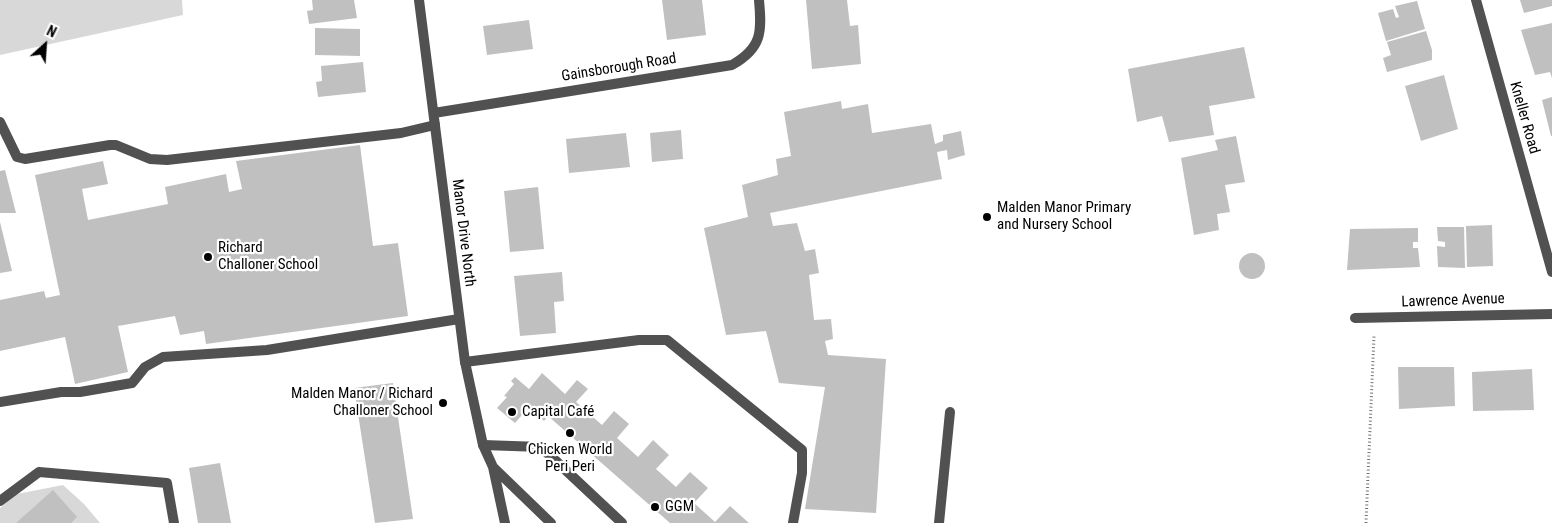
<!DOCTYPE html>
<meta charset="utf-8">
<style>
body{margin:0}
#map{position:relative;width:1552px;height:523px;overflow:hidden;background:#fff;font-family:"Roboto Condensed",sans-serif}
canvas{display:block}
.north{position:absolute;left:20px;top:20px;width:50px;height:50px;-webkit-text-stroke:4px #fff;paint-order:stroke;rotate:26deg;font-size:14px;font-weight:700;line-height:20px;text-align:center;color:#000}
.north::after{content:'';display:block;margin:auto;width:18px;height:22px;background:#000;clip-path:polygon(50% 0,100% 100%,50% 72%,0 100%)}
</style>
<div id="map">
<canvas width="1552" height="523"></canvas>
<div class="north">N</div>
</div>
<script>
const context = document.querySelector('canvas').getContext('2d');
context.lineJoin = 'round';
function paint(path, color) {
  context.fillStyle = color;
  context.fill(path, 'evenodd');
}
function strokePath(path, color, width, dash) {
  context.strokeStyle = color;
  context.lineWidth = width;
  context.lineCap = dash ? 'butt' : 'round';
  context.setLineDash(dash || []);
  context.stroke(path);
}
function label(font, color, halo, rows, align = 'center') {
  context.font = font + ' "Roboto Condensed",sans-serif';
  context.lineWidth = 4.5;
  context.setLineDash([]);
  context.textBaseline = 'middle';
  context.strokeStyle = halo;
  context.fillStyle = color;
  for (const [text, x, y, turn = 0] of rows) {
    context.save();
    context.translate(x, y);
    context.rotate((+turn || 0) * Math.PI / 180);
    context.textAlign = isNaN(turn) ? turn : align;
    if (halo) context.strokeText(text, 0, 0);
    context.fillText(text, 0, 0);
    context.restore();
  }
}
paint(new Path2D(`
 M0,0H182L183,15L0,55Z
 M63,485L84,504L100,523H0V508L17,494Z`), '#d8d8d8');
paint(new Path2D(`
 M312,0H354L357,18L309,24L307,11L313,10Z
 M662,0H702L706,35L667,40Z
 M806,0H847L850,26L858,25L861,64L812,69Z
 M1520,0H1552V6L1524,13Z
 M1417,1L1425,29L1386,41L1378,13L1393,9L1396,18L1399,17L1395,6Z
 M529,20L533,49L487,55L483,26Z
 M1552,23V78L1550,72L1535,75L1521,30Z
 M315,28L360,29V56L315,55Z
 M1426,31L1432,50V60L1387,72L1383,58L1391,55L1387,42Z
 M1244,47L1255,98L1209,106L1214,135L1169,142L1162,116L1137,122L1128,69Z
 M363,62L366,92L318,97L316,82L322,81L321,66Z
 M1444,75L1458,129L1421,141L1405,86Z
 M1552,97V136H1551L1542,100Z
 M841,101L842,109L868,104L872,133L931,124L935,144L943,141V135L961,131L965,155L948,160L947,150L937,152L942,179L770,213L773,226L797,223L805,251L815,249L819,273L809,275L814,320L831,319L833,339L825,341L828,355L886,359L876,513L805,509L825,387L779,383L766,331L726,335L704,228L748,217L742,185L778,175L776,159L791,156L784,112Z
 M681,130L683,159L652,162L650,133Z
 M626,133L630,167L569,173L566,139Z
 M1236,136L1245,182L1225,185L1230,212L1217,214L1219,230L1194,235L1181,158L1218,150L1215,140Z
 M360,145L373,246L398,243L408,316L206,344L204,331L180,335L175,316L118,326L128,372L75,384L65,337L0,351V300L44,291L46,298L60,295L35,175L103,161L108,184L82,189L88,220L168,204L165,187L226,174L229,192L242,189L236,161Z
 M5,170L16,213H0V171Z
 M538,187L544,249L510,252L504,191Z
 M0,222L12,271L0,273Z
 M1492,225L1493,266L1467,267L1466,226Z
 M1437,227H1464L1465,268L1438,267L1437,246L1445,247V242L1438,241Z
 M1418,228V242H1413V248H1418L1420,267L1347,270L1350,229Z
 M1239 266a13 13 0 1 1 26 0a13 13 0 1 1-26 0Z
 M562,272L564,301L554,302L556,333L520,336L514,276Z
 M1398,367H1454L1455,406L1399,409Z
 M1532,369L1534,410L1473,411L1472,372Z
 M542,373L565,394L577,380L588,389L576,402L602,425L614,411L629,424L617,438L638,457L653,440L669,455L656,469L676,487L690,472L708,488L694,503L715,522L730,506L749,523H670L548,416L544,421L529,407L515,423L497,408L507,397L504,396L514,384L511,381L515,377L529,389Z
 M393,383L413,519L375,523L354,388Z
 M220,463L231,523H198L189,468Z
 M53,490L77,517L71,523H16Z`), '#c0c0c0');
strokePath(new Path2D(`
 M1366,523L1374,336`), '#737373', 3, [1, 2.5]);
strokePath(new Path2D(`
 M0,122L17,157L25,159L110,145H116L150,159L167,160L401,133L435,125
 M465,362L639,340H667L802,450V473L793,523
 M0,402L61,392H80L132,383L145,367L163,357L267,350L459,319
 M483,445L541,447L622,523
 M939,523L950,412`), '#515151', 10);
strokePath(new Path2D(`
 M419,0L465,362L483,445L493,467L505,523
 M1476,0L1552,272
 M434,113L732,65C762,48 762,32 759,0
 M1355,318L1552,314
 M493,467L551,523
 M0,501L39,472L167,483L174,523`), '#515151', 10);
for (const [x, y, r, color] of [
 [987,217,5,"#000"],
 [208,257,5,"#000"],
 [443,403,5,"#000"],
 [512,412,5,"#000"],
 [570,433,5,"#000"],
 [655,507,5,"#000"]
]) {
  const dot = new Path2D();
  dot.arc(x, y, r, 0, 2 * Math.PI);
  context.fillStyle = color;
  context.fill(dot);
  strokePath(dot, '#fff', 2);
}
label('15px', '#000', '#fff', [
 ["Gainsborough Road",619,68,-9],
 ["Kneller Road",1524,118,74],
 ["Manor Drive North",463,233,83],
 ["Lawrence Avenue",1453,301,-2]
]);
label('15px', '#000', '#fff', [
 ["Malden Manor Primary",997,208],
 ["and Nursery School",997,225],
 ["Richard",218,248],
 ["Challoner School",218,265],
 ["Malden Manor / Richard",433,394,"right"],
 ["Challoner School",433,411,"right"],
 ["Capital Café",522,412],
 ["Chicken World",570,450,"center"],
 ["Peri Peri",570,467,"center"],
 ["GGM",665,507]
], 'left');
</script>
